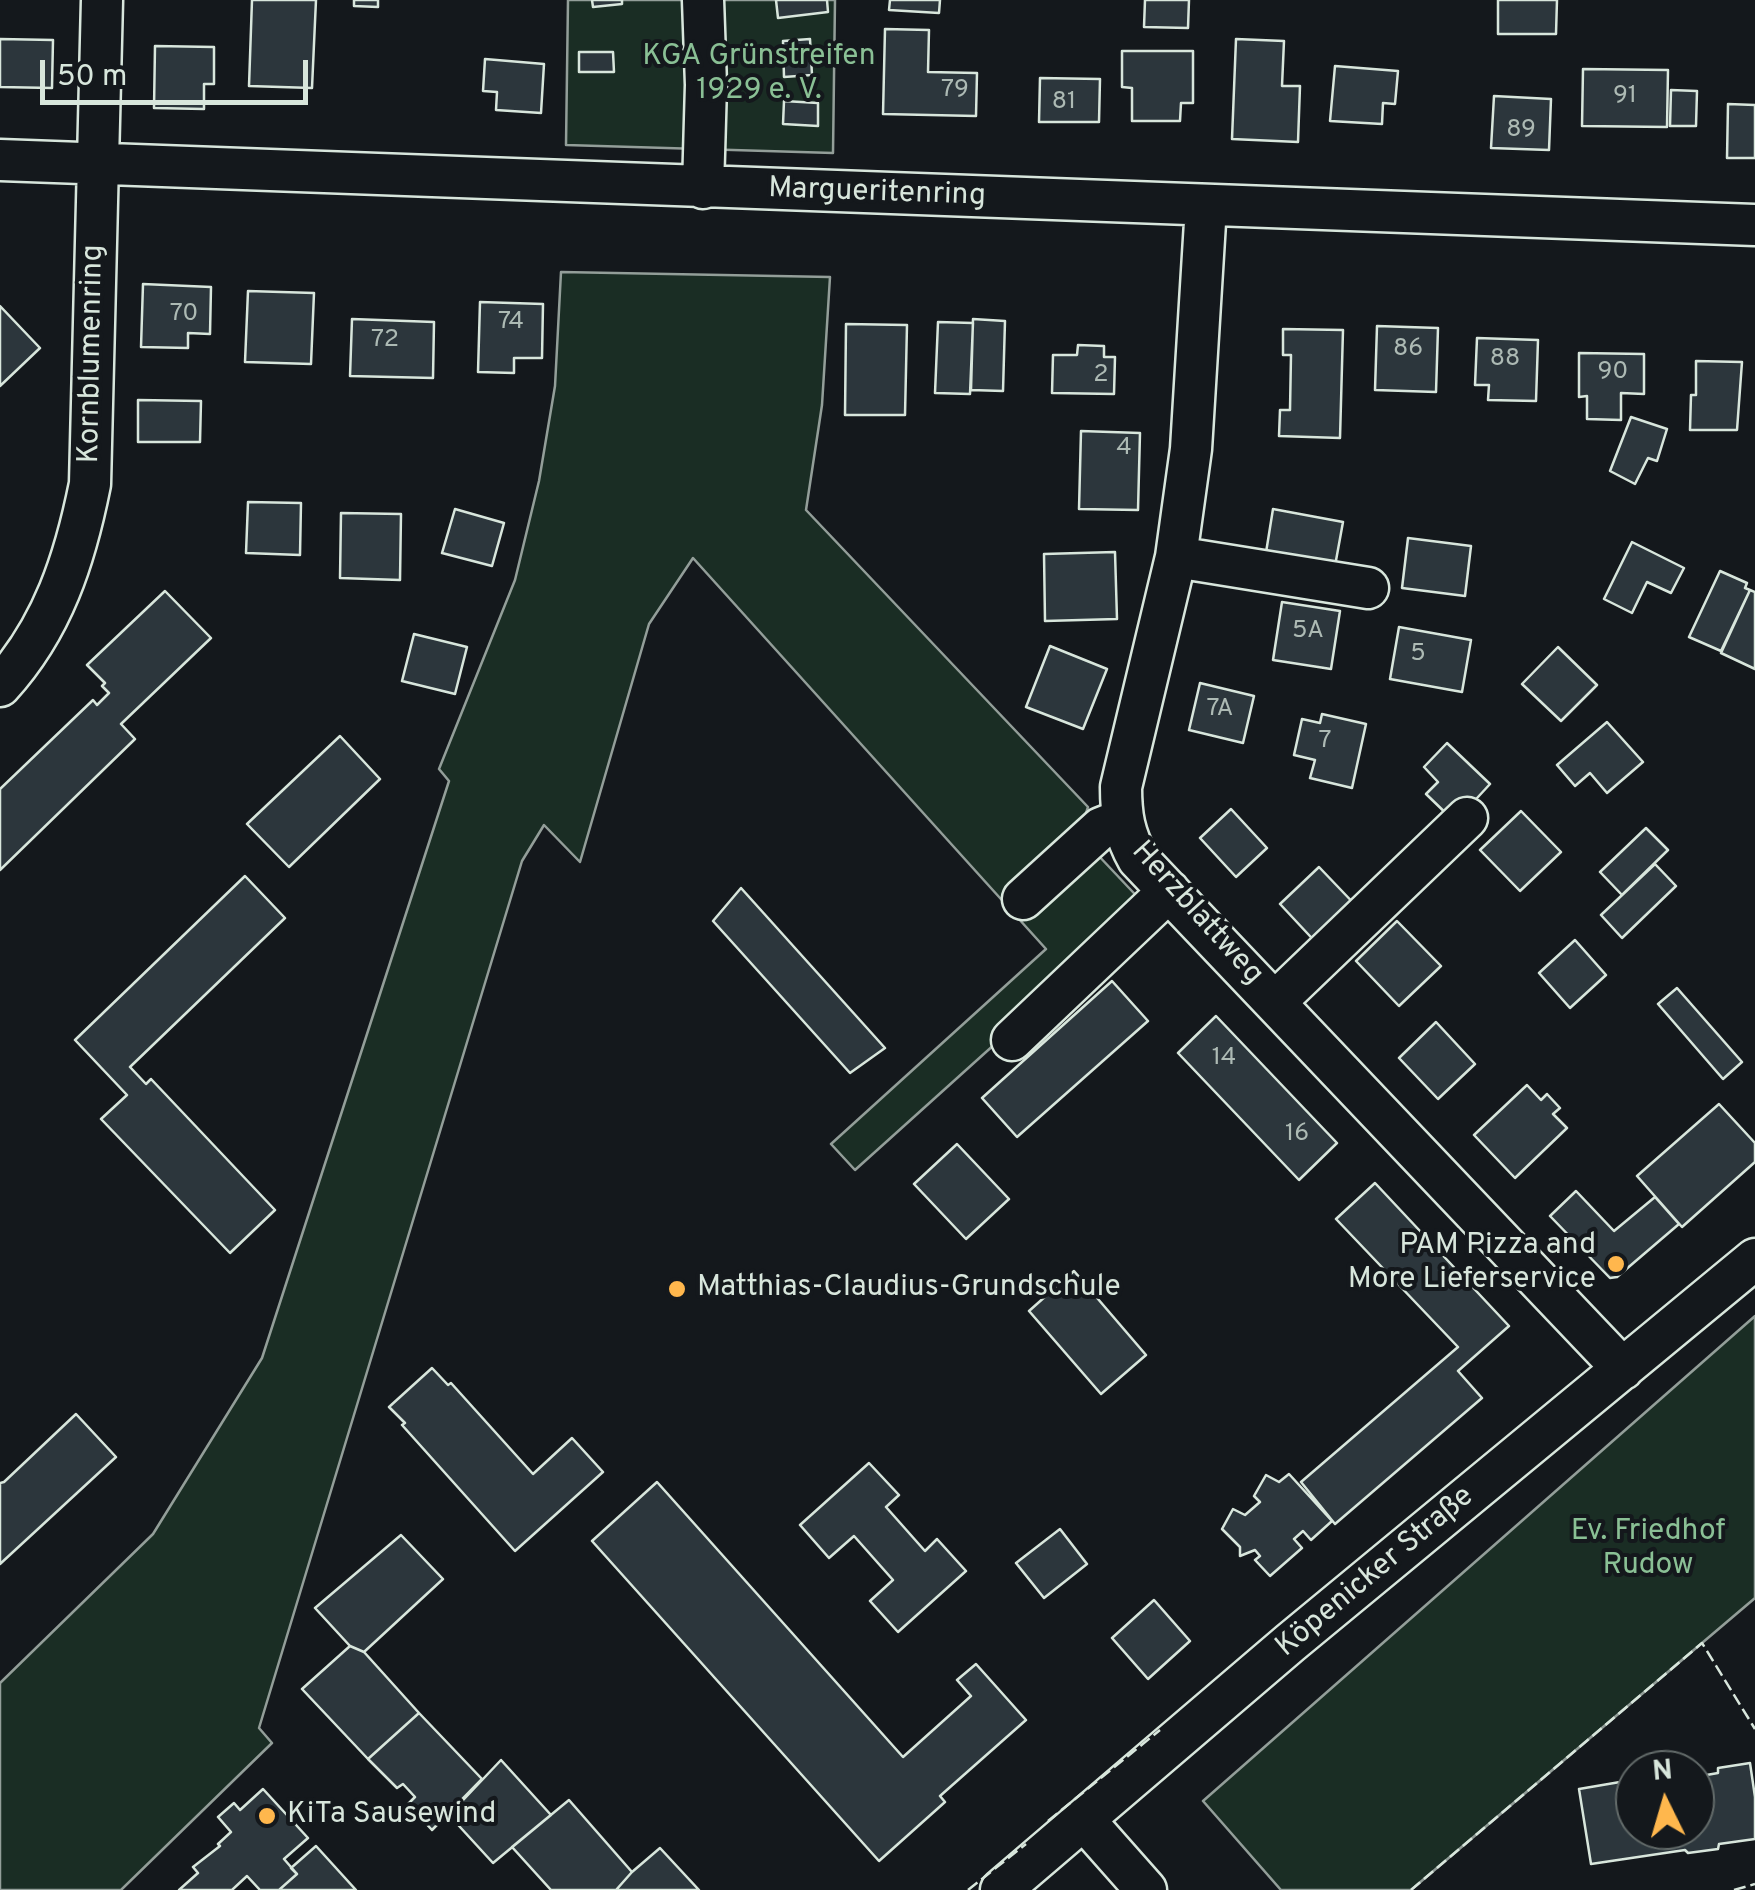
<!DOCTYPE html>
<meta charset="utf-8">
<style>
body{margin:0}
#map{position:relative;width:1755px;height:1890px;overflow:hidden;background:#14181c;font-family:Overpass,sans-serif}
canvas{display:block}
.north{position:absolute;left:1615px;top:1750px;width:100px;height:100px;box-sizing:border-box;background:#14181c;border:2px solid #626a69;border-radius:50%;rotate:355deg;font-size:28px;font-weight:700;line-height:40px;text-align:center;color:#d8e6dc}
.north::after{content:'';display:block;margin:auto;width:35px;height:45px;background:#ffb74d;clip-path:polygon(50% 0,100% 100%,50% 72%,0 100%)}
.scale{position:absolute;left:40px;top:60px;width:268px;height:45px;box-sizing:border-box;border:5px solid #d8e6dc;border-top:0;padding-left:12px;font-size:30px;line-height:35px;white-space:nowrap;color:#d8e6dc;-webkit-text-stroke:8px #14181c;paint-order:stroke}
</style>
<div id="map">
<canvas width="1755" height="1890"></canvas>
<div class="north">N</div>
<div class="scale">50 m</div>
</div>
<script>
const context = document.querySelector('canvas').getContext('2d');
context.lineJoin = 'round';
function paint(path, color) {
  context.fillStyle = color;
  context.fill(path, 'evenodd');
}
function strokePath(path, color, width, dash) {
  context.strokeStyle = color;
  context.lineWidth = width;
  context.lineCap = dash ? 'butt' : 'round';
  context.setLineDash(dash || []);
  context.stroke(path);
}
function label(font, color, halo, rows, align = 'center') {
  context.font = font + ' Overpass,sans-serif';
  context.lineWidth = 8;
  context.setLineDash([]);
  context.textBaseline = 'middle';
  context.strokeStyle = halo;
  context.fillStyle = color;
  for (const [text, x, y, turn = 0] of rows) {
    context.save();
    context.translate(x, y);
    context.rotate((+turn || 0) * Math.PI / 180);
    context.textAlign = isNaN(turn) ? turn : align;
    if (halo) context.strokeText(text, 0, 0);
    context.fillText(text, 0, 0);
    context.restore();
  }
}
const green = new Path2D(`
 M568,0H835L833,153L566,145Z
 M561,272L830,277L822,405L806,510L1088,807L1079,835L1147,907L855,1170L831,1144L1046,949L693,558L649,624L580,862L544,825L522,861L259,1728L272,1743L121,1890H0V1683L153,1534L262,1358L449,781L439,769L515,580L539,481L555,386Z
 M1755,1316V1598L1411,1890H1281L1203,1801Z`);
paint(green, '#1a2d24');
strokePath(green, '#939e99', 2.5);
const building = new Path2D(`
 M252,0H316L312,88L249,86Z
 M354,0H378V7L354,6Z
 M592,0H622V4L593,7Z
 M776,0H827L828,12L778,18Z
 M890,0H940L939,13L889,10Z
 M1145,0H1189L1188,28L1144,27Z
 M1498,0H1557L1556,34H1498Z
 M885,29L929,30L928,72L977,73L976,116L883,114Z
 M0,39L53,40L52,88L0,87Z
 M810,39L812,75L784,77L783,41Z
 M1236,39L1284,41L1282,86H1300L1298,142L1232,139Z
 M155,46L214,47V84H204V109L154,108Z
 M1122,51H1193V103H1181L1180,121H1132V88L1122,87Z
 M579,52H613L614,72H579Z
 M485,59L544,64L541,113L496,110L497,92L483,91Z
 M1335,66L1398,71L1395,104L1383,103L1382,124L1330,121Z
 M1583,69L1668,70L1667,127L1582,126Z
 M1040,78L1100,79L1099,122H1039Z
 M1671,90L1697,91L1696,126H1670Z
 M1494,96L1551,99L1549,150L1491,148Z
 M784,101L818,103V126L783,124Z
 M1728,104L1755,105V158H1727Z
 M143,284L211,287L210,334L188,333V348L141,347Z
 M248,291L314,293L311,364L245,362Z
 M480,302L543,304L542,358H514V373L478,372Z
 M0,306L40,348L0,386Z
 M352,319L434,322L433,378L350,376Z
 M973,319L1005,321L1003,391L971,390Z
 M938,322L973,323L970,394L935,393Z
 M846,324L907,325L905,415H845Z
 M1377,326L1438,328L1436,392L1375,390Z
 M1283,329L1343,330L1340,438L1279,436L1280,410H1290L1291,355H1283Z
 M1477,338L1538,340L1536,401L1488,400L1489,385H1475Z
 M1078,345L1104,346V357H1115L1114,394L1052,393L1053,355H1077Z
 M1579,353L1644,354V394L1621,393V420L1587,419V396L1579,397Z
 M1696,361L1742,362L1737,430H1690L1691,395H1696Z
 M138,400L201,401L200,442H138Z
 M1631,417L1667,429L1657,461L1648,458L1635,484L1610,471Z
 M1081,431L1140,433L1138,510L1079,509Z
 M248,502L301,503L300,555L246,553Z
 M455,509L504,523L492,566L442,553Z
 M1273,509L1343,522L1333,577L1264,565Z
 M341,513L401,514L400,580L340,578Z
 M1408,538L1471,546L1465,596L1402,588Z
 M1632,542L1684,568L1671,593L1647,582L1632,613L1604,599Z
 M1115,552L1117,619L1045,621L1044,554Z
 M1720,571L1747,583L1745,588L1750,590L1721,651L1689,637Z
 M1750,590L1755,592V669L1721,653Z
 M165,591L211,638L121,724L135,739L0,870V789L93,700L97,705L109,693L102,686L105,683L87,665Z
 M1282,602L1340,611L1331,669L1273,660Z
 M1399,627L1471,640L1462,692L1390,679Z
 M414,634L467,647L455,694L402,681Z
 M1050,646L1107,669L1083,729L1026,707Z
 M1558,647L1597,685L1561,721L1522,684Z
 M1200,683L1254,696L1243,743L1189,730Z
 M1322,714L1366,724L1352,788L1310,778L1315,760L1294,755L1302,719L1320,723Z
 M1607,722L1643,762L1607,793L1590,773L1575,786L1557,765Z
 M340,736L380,779L289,867L247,824Z
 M1447,743L1490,784L1455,822L1426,794L1438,782L1424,767Z
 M1231,809L1267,848L1236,877L1200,838Z
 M1521,811L1561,852L1520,891L1480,850Z
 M1646,828L1668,850L1622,895L1600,872Z
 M1655,864L1676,886L1622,938L1601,915Z
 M1319,867L1362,912L1322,949L1280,904Z
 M245,876L285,918L130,1067L146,1084L151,1079L275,1210L230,1253L101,1119L127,1095L75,1040Z
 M741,888L885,1048L850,1073L713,921Z
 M1397,921L1441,966L1399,1006L1356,961Z
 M1575,940L1606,975L1570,1008L1539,973Z
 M1112,981L1148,1021L1017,1137L982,1098Z
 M1677,988L1742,1062L1723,1079L1658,1004Z
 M1216,1016L1337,1143L1299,1180L1178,1053Z
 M1436,1022L1475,1064L1438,1099L1399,1058Z
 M1527,1085L1541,1100L1547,1094L1560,1108L1553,1114L1567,1128L1515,1178L1474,1135Z
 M1719,1104L1755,1143V1162L1682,1227L1637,1176Z
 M957,1144L1009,1199L966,1239L914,1184Z
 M1375,1183L1509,1326L1458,1371L1482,1398L1335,1524L1301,1482L1458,1347L1336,1219Z
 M1576,1191L1614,1231L1655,1197L1679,1224L1617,1277L1610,1278L1550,1216Z
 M1074,1271L1146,1355L1101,1394L1029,1311Z
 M432,1368L448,1385L451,1383L533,1474L572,1438L603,1472L515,1551L402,1425L405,1423L389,1407Z
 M76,1414L116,1457L0,1564V1483L4,1482Z
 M869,1463L899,1495L886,1507L925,1551L937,1539L966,1571L898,1632L870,1601L893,1580L854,1536L829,1558L800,1525Z
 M1289,1474L1332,1521L1311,1540L1303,1531L1294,1539L1302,1548L1270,1576L1255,1560L1260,1556L1255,1550L1240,1556V1547L1222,1529L1233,1509L1245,1515L1260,1502L1254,1496L1266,1475L1279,1482Z
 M657,1482L903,1757L971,1696L957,1680L976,1664L1026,1720L940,1796L945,1802L879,1861L592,1541Z
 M1060,1529L1087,1564L1044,1598L1016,1563Z
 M401,1535L443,1579L364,1652L350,1646L315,1608Z
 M1154,1600L1190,1641L1148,1679L1112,1638Z
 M350,1646L364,1652L419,1713L368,1759L302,1689Z
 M419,1713L482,1779L432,1830L408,1804L415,1797L403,1784L397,1788L368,1759Z
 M501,1760L551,1815L493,1863L449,1815Z
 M1750,1763L1755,1797V1839L1719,1844L1718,1849L1688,1853L1685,1850L1591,1864L1579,1789L1620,1782L1622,1788L1635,1786V1830H1695V1777L1718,1773V1768Z
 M263,1789L308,1838L284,1859L297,1874L279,1890H260L247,1876L232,1890H179L198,1873L193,1867L220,1846L218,1844L231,1832L218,1817L234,1803L240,1810Z
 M569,1800L632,1872L616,1890H551L512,1847Z
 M316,1846L356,1890H279L297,1874L291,1868Z
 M660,1848L699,1890H616L632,1872Z`);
paint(building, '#2c363c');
strokePath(building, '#d8e6dc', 2.5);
const minor = new Path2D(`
 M0,160L1755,225
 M703,188L706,85L703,0
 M1206,206L1191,449L1176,557L1121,787C1121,815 1124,834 1138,859L1623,1369
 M1176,557L1368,588
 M0,686C53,628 75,559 90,484L102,0
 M1023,899L1101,828L1121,820
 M1275,1002L1467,818
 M1012,1040L1169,891
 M1085,1821L1146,1890
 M1001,1890L1290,1643L1755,1259`);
strokePath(minor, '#d8e6dc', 45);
strokePath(minor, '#14181c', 40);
strokePath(new Path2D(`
 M1048,1821L1160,1730
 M968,1890L1026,1844
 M1411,1890L1702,1643L1755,1729
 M1734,1890L1755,1884`), '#d8e6dc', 2.5, [12, 5]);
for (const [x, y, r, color] of [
 [1616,1264,10,"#ffb74d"],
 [677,1289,10,"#ffb74d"],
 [267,1816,10,"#ffb74d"]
]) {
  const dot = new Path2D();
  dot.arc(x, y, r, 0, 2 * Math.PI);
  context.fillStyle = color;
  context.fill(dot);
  strokePath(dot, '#14181c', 4);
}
label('25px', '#adbab4', null, [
 ["79",955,91],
 ["91",1625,97],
 ["81",1064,103],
 ["89",1521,131],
 ["70",184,315],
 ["74",511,323],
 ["72",385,341],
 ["86",1408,350],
 ["88",1505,360],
 ["90",1613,373],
 ["2",1101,376],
 ["4",1124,449],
 ["5A",1308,632],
 ["5",1418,655],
 ["7A",1220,710],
 ["7",1325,742],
 ["14",1224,1059],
 ["16",1297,1135]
]);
label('30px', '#8ac095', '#14181c', [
 ["KGA Grünstreifen",759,58],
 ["1929 e. V.",759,92],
 ["Ev. Friedhof",1648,1533],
 ["Rudow",1648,1567]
]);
label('30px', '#d8e6dc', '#14181c', [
 ["Margueritenring",877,194,2],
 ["Kornblumenring",93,354,-89],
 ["Herzblattweg",1196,914,48],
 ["Köpenicker Straße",1376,1573,-40]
]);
label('30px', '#d8e6dc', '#14181c', [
 ["PAM Pizza and",1596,1247,"right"],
 ["More Lieferservice",1596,1281,"right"],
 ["Matthias-Claudius-Grundschule",697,1289],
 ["KiTa Sausewind",287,1816]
], 'left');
</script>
